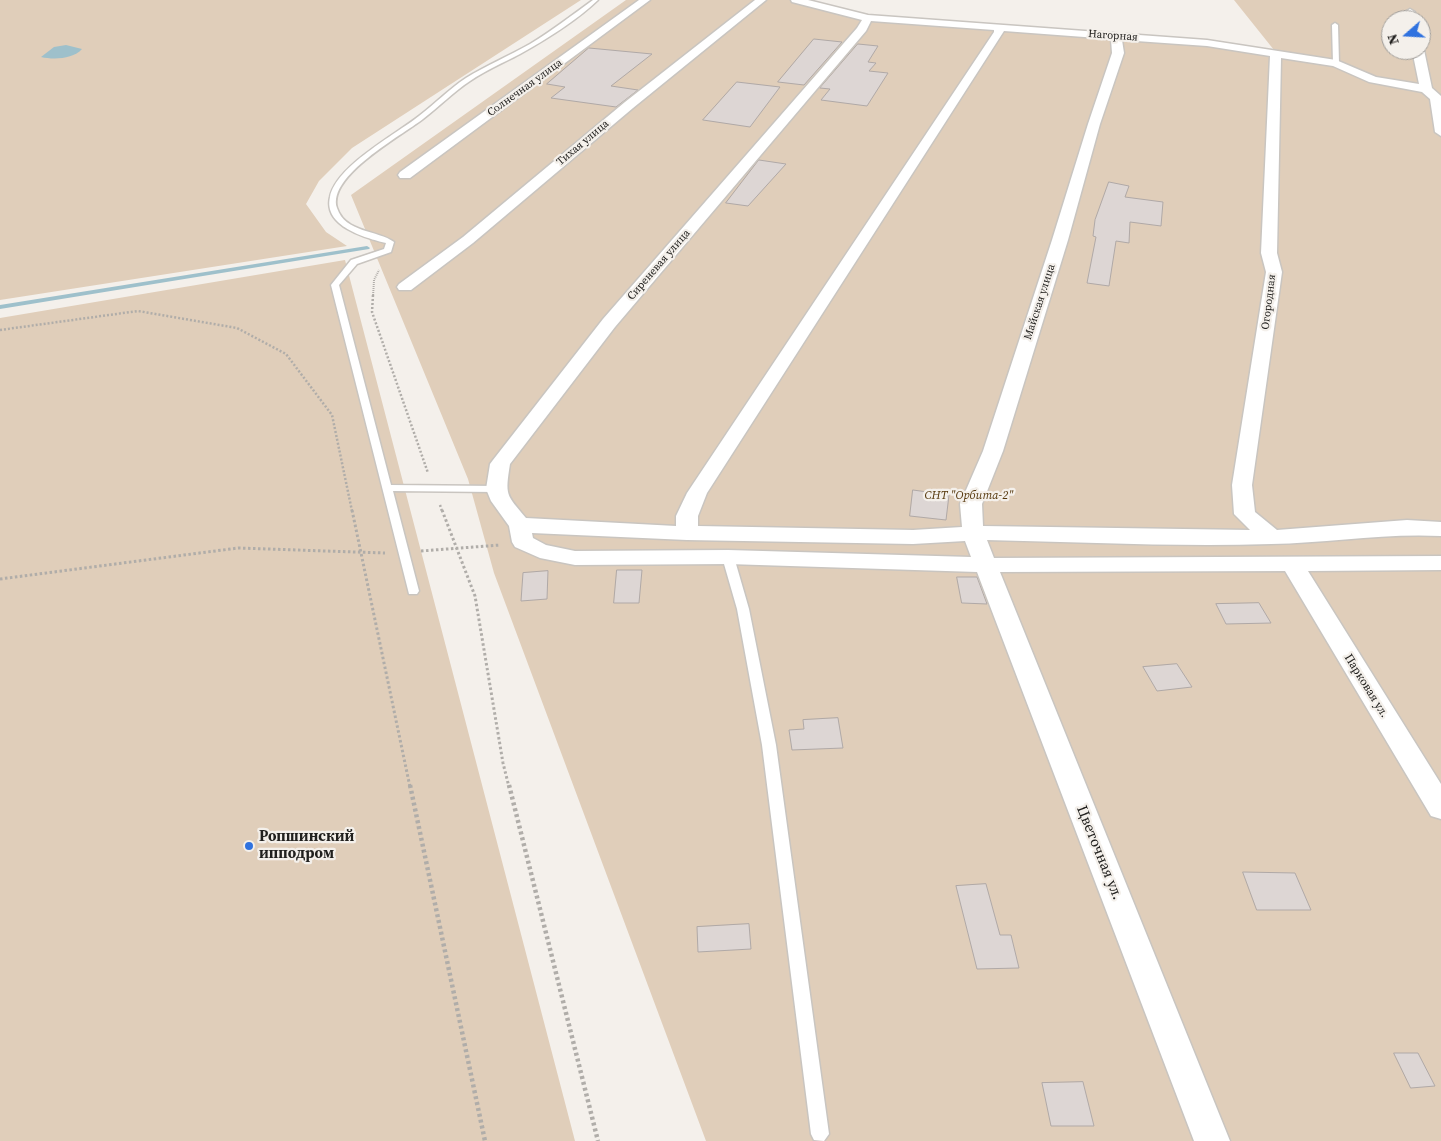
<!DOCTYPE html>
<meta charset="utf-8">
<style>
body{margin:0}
#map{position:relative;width:1441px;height:1141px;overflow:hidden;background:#f4f0eb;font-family:"Source Serif 4",serif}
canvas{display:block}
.north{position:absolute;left:1381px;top:10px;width:50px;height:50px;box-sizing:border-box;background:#f4f0eb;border:1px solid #a09d99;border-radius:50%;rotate:251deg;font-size:14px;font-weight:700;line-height:20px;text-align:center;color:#21201e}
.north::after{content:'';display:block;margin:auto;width:18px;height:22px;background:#3072df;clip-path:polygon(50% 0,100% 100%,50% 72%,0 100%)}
</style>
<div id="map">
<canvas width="1441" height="1141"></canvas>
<div class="north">N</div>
</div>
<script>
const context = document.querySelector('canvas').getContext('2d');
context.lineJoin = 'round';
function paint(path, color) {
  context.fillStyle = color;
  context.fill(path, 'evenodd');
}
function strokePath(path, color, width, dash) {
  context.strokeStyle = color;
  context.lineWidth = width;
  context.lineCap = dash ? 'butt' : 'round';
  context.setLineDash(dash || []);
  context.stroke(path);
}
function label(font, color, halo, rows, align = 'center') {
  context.font = font + ' "Source Serif 4",serif';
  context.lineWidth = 4.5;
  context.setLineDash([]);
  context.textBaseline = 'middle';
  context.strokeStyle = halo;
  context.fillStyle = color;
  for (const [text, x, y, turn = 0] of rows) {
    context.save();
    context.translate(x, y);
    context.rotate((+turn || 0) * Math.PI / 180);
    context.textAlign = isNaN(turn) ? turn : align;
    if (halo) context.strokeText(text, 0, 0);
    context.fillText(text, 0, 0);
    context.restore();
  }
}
paint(new Path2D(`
 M0,0H581L352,148L319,181L306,204L326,232L347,246L0,300Z
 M626,0H812L870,16L1203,39L1274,50L1234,0H1441V1141H706L494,573L468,479L351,195ZM1391,20H1421V50H1391Z
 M345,260L575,1141H0V318Z`), '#e0ceba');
paint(new Path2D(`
 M66,45L82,49C73,59 54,60 41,57L54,47Z`), '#9ec0cb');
paint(new Path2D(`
 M367,246L370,248L369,249L0,309V305Z`), '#9ec0cb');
const building = new Path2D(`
 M814,39L842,42L804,85L778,82Z
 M858,44L878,46L868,62L876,63L869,71L888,73L867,106L821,100L830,89L820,88Z
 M589,48L652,54L611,86L638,90L616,107L551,98L565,87L547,84Z
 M737,82L780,87L750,127L703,120Z
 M759,160L786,164L748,206L726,203Z
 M1109,182L1129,186L1125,197L1163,202L1161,226L1130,222L1129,243L1116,241L1109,286L1087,283L1096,237L1093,236L1095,220Z
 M913,490L949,495L946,520L910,516Z
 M617,570H642L639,603H614Z
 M548,571L547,599L521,601L523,573Z
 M957,577H977L987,604L962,603Z
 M1259,603L1271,623L1226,624L1216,604Z
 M1177,664L1192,687L1157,691L1143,667Z
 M838,718L843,748L792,750L789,730L804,729L803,720Z
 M1243,872L1295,873L1311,910H1257Z
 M986,884L1000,935H1011L1019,968L977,969L956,886Z
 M749,924L751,949L698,952L697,927Z
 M1394,1053H1418L1435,1086L1411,1088Z
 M1083,1082L1094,1126H1051L1042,1083Z`);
paint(building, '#ddd6d4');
strokePath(building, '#b0a9a7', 1);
const service = new Path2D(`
 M593,0H598C576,21 547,39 520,54C503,63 486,70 470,81C453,92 439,107 423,119C401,136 327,176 337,208C345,233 378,230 394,242L391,252L357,264L339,285L391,485L496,486L501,489L496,492L393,491L419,591L417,594H409L331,285L351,260L384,249L386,243C365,238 323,226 330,197C336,166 395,135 419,116C435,104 449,89 466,78C487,65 509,56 530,44C552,31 572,15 593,0Z
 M1335,23L1338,25L1339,63L1336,65L1333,63L1332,25Z
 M728,553L734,557L749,609L776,745L829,1134L824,1141L814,1140L811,1134L762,745L737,609L722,557Z`);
const minor = new Path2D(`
 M639,0H650L410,178H400L398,175L400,172Z
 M755,0H766L633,108L473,243L411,290H399L397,287L399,284L463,237L625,102Z
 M791,0H808L868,15L1207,40L1336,60L1376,77L1419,84L1412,50H1421V47L1424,50L1432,88L1441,96V136L1435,132L1430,99L1422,92L1369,82L1333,66L1281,58L1277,253L1282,272L1252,485L1255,512L1277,530L1407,520L1441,522V536C1384,533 1328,543 1271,544C1176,547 1081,542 987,540L994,558L1441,556V570L1308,571L1441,784V819L1431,816L1285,571L1000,572L1230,1141H1194L977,572L728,564L575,565L540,558L515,547L512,542L509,526L491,501L486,489L490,464L493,460L603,319L857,28L862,20L792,2ZM871,21L994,30V32L687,493L676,516V526L526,518C506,494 505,496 510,464L615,327L866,31ZM1004,31L1111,39L1112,53L1088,124L1052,240L983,451L960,504L962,527L913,530L698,526V516L707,493ZM1122,40L1207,46L1270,56L1261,253L1266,272L1232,485L1234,514L1250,530L983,526L982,504L1003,451L1068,240L1100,124L1124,53ZM532,533L687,540L913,544L965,541L971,557L728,550L575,551L546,545L533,538Z
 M1410,9L1415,12L1417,20H1407L1405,12Z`);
strokePath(service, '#c9c5c0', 3);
strokePath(minor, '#c9c5c0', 3);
strokePath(new Path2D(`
 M373,297L374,280L379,270`), '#b0ada9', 2, [1, 1]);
strokePath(new Path2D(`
 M373,295L372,312L428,473
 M0,330L138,311L237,328L286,354L332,415L352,511
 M440,505L442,511`), '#b0ada9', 2.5, [2, 2]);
strokePath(new Path2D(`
 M352,510L410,787
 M442,510L475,596L503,763L509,787
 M421,551L500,545
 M0,579L238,548L385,553`), '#b0ada9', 3, [2.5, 2.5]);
strokePath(new Path2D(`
 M410,785L485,1141
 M509,785L598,1141`), '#b0ada9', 4.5, [3, 3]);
paint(service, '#fff');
paint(minor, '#fff');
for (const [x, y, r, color] of [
 [249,846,5,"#3072df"]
]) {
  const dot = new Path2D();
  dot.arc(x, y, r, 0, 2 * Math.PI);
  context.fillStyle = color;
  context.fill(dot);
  strokePath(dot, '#f4f0eb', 2);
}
label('11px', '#21201e', '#f4f0eb', [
 ["Нагорная",1113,36,4],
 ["Солнечная улица",525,88,-36],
 ["Тихая улица",583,143,-40],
 ["Сиреневая улица",659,265,-49],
 ["Майская улица",1040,302,-72],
 ["Огородная",1269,302,-83]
]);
label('italic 12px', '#56380d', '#f4f0eb', [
 ["СНТ \"Орбита-2\"",969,496]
]);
label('12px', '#21201e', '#f4f0eb', [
 ["Парковая ул.",1366,686,58]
]);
label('bold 15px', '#21201e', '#f4f0eb', [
 ["Ропшинский",259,837],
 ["ипподром",259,854]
], 'left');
label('15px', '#21201e', '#f4f0eb', [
 ["Цветочная ул.",1099,853,68]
]);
</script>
